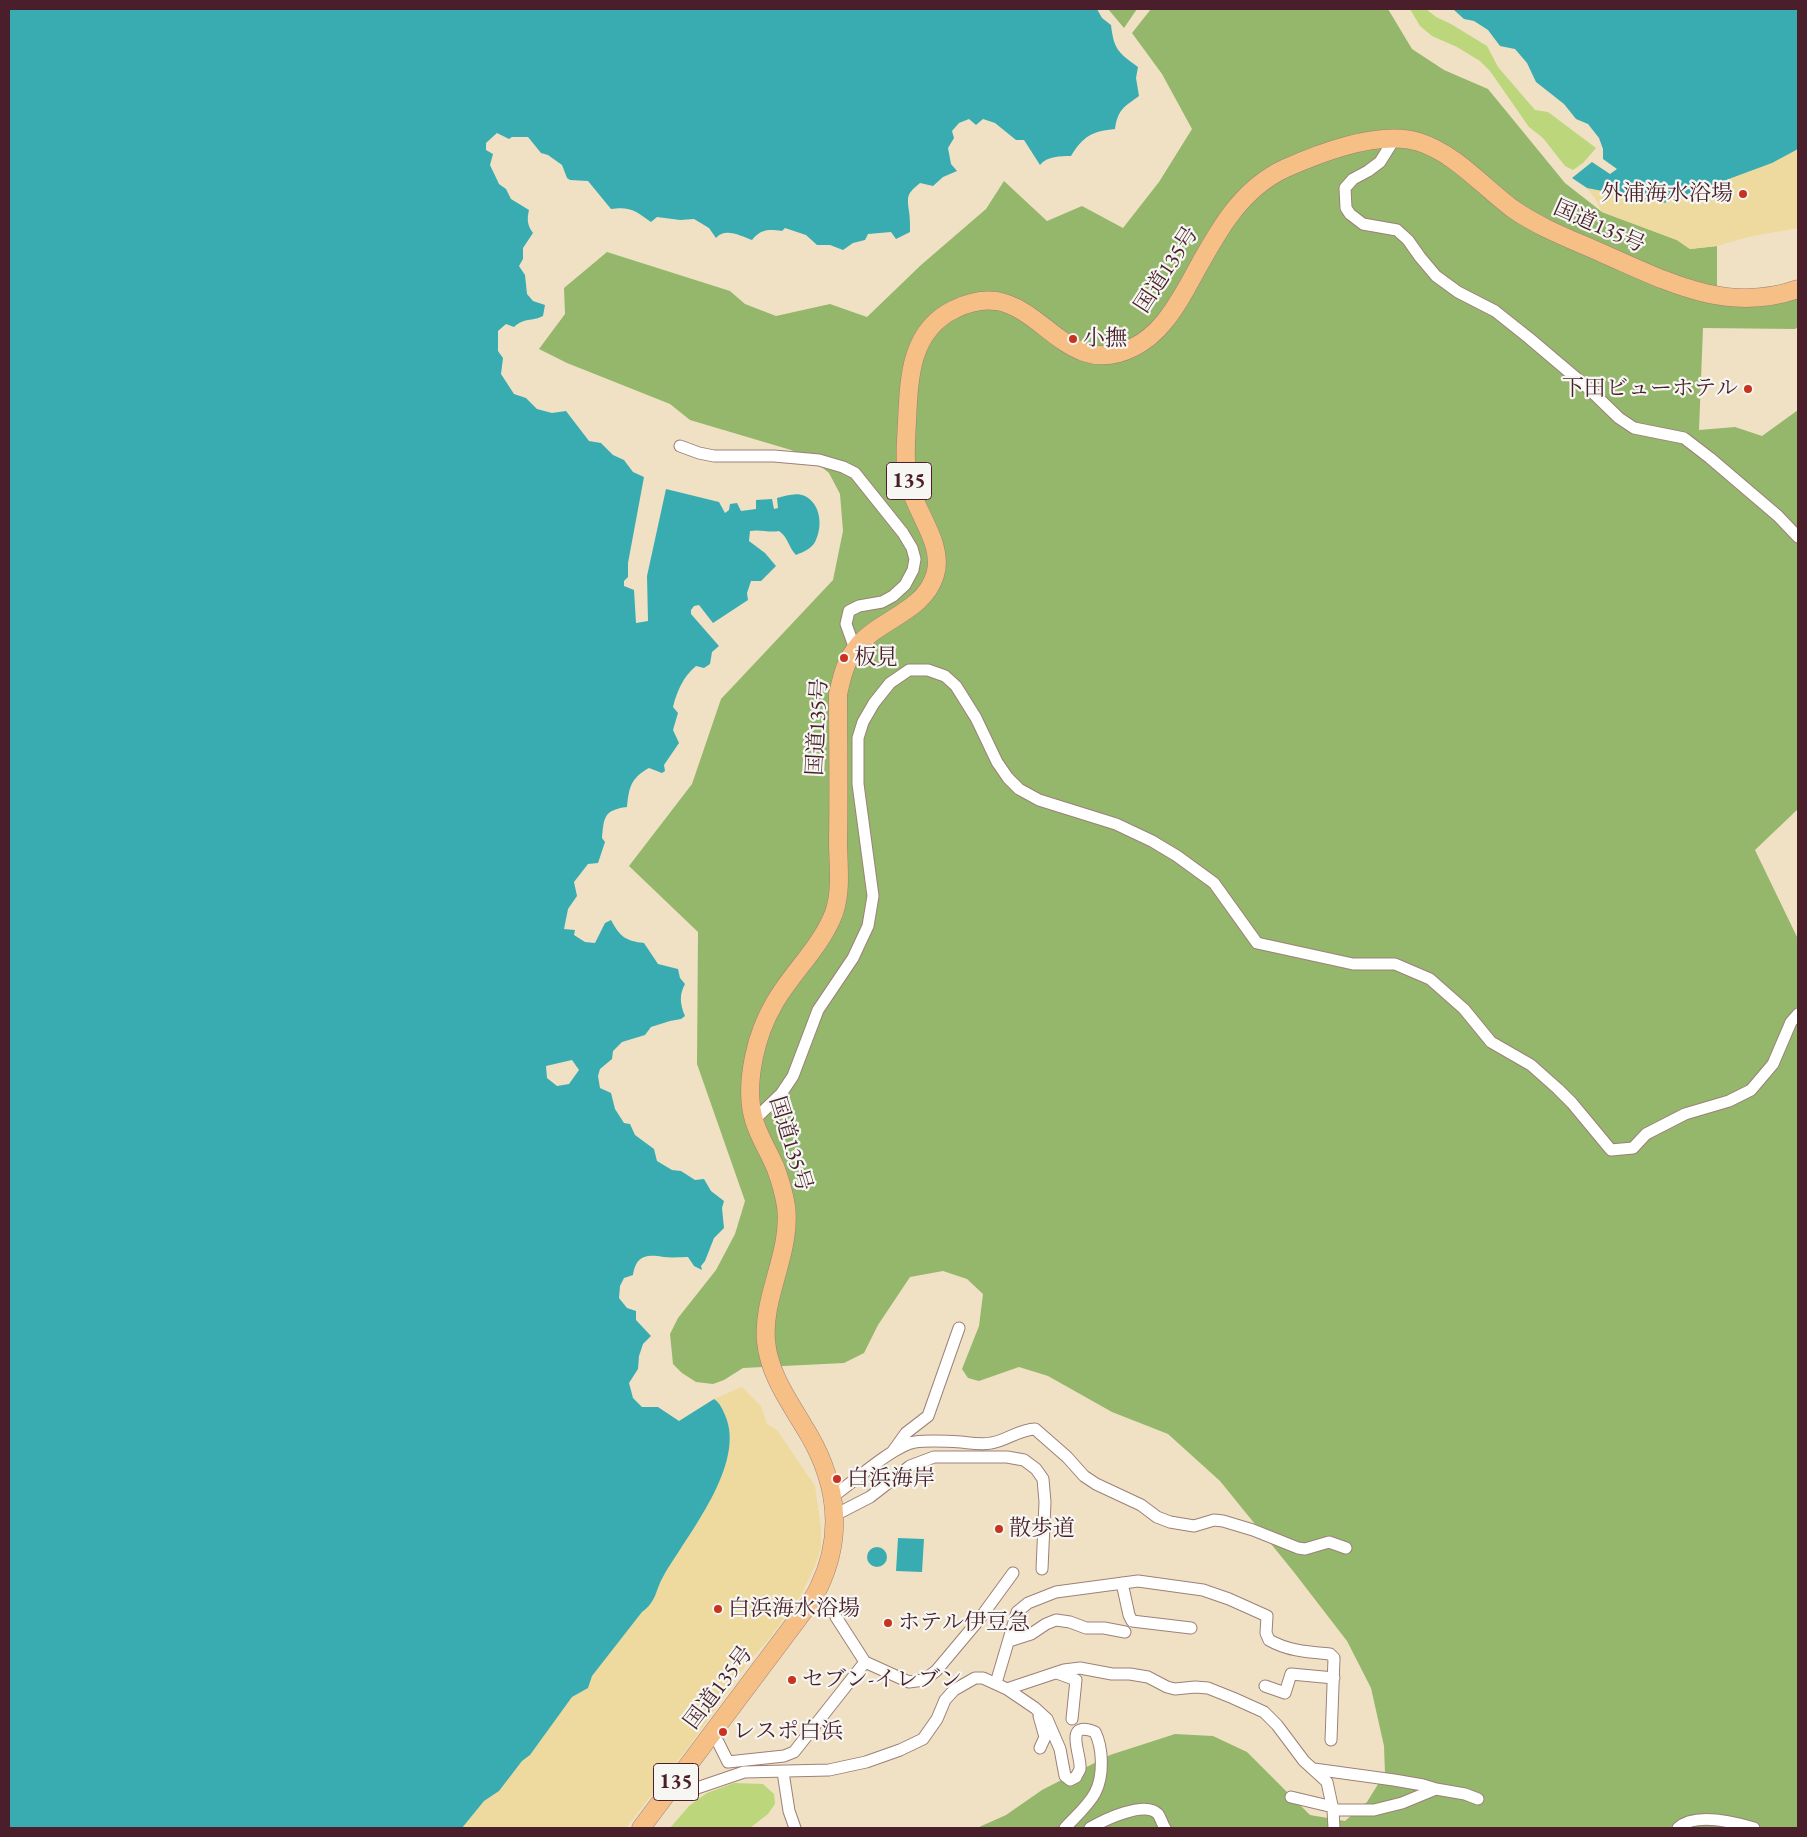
<!DOCTYPE html>
<meta charset="utf-8">
<style>
body{margin:0}
#map{position:relative;width:1807px;height:1837px;overflow:hidden;background:#f0e1c4;font-family:"EB Garamond",serif}
canvas{display:block}
.frame{position:absolute;inset:0;border:10px solid #4a1f2b;pointer-events:none}
</style>
<div id="map">
<canvas width="1807" height="1837"></canvas>
<div class="frame"></div>
</div>
<script>
const context = document.querySelector('canvas').getContext('2d');
context.lineJoin = 'round';
function paint(path, color) {
  context.fillStyle = color;
  context.fill(path, 'evenodd');
}
function strokePath(path, color, width, dash) {
  context.strokeStyle = color;
  context.lineWidth = width;
  context.lineCap = dash ? 'butt' : 'round';
  context.setLineDash(dash || []);
  context.stroke(path);
}
function label(font, color, halo, rows, align = 'center') {
  context.font = font + ' "EB Garamond","Noto Serif JP",serif';
  context.lineWidth = 4.5;
  context.setLineDash([]);
  context.textBaseline = 'middle';
  context.strokeStyle = halo;
  context.fillStyle = color;
  for (const [text, x, y, turn = 0] of rows) {
    context.save();
    context.translate(x, y);
    context.rotate((+turn || 0) * Math.PI / 180);
    context.textAlign = isNaN(turn) ? turn : align;
    if (halo) context.strokeText(text, 0, 0);
    context.fillText(text, 0, 0);
    context.restore();
  }
}
paint(new Path2D(`
 M1410,9H1426L1436,17L1451,24L1487,46L1498,67L1535,110L1548,112L1596,148L1583,163L1573,170L1565,166L1543,138L1529,127L1490,71L1480,61L1457,47L1432,36L1420,26Z
 M734,1783L763,1784L774,1794L775,1804L768,1814L750,1828H670L689,1806L707,1793Z`), '#bbd67b');
paint(new Path2D(`
 M1108,9H1137L1124,28Z
 M1151,9H1388L1412,49L1444,70L1488,89L1565,183L1602,212L1677,240L1690,249L1717,246V301L1798,296V327L1795,329L1703,328L1699,430L1735,427L1762,436L1798,410V809L1755,850L1798,939V1828H977L1006,1815L1042,1790L1110,1755L1175,1734L1213,1736L1247,1752L1310,1815L1345,1821L1367,1802L1385,1773L1384,1746L1371,1688L1347,1641L1293,1571L1220,1481L1168,1434L1112,1412L1048,1376L1019,1367L979,1381L968,1378L962,1369L979,1326L983,1294L967,1279L943,1271L910,1277L878,1325L864,1353L844,1363L743,1368L724,1380L713,1384L696,1382L682,1373L673,1364L670,1334L678,1318L716,1270L735,1234L745,1201L697,1064L698,932L629,866L692,784L721,699L833,580L843,531L840,494L829,473L813,460L791,450L690,420L670,404L567,363L539,349L565,314L564,288L607,252L730,291L745,304L776,316L830,304L867,317L921,265L986,209L1004,181L1047,221L1082,206L1123,228L1159,182L1192,129L1162,74L1132,33Z`), '#94b76b');
paint(new Path2D(`
 M1798,149V228L1748,237L1717,246L1690,249L1677,240L1602,212L1596,200L1587,188L1664,203L1772,163Z
 M742,1387L761,1406L767,1424L777,1430L815,1486L821,1528V1547L815,1566L801,1595L769,1639L746,1665L693,1741L626,1828H462L484,1801L499,1791L522,1761L530,1755L572,1697L588,1688L592,1676L642,1612C657,1601 655,1591 663,1577C687,1535 747,1464 725,1415C722,1408 720,1403 714,1399Z`), '#eeda9e');
paint(new Path2D(`
 M9,9H1097L1102,18L1111,25C1114,50 1118,52 1138,67L1136,78L1139,96C1124,107 1118,109 1115,129C1093,131 1083,136 1071,156C1061,156 1047,156 1040,165L1024,140H1016L995,123L983,119L976,125L969,119L959,123L952,131L954,138L948,148L951,164L957,171L943,177L933,186L920,183C907,194 907,195 909,211C910,218 910,225 910,232L896,239L891,232L868,234L865,240L853,243L843,250L830,245H817L806,235L785,228L782,231C768,229 761,229 752,240C741,236 725,227 716,238L709,228L694,219L680,220L657,217L651,222C636,211 630,206 611,209L588,181L570,180L567,178L562,165L548,155L541,153L528,137H512L509,139L497,133L486,143V150L493,154L490,165L499,184L506,189L511,199L529,210C527,219 527,225 533,233L523,248V259L519,266L525,275L527,294L533,301L545,305L543,316C531,322 525,317 514,327L506,324L498,331V351L503,358L501,374L514,394L526,398L537,409L552,413L566,411L589,441L601,443L613,455L624,460L633,472L644,477L628,563V577L624,581V586L634,590L636,623L648,621L647,576L666,489L719,502L725,513L729,510L730,504L737,503L741,511L756,509V500L772,499L774,509L778,508L777,498C786,496 796,492 805,496C821,504 823,527 815,542C811,549 803,552 796,555C789,548 788,537 779,531C769,533 760,529 750,531L749,541L765,553L776,566L761,581H751L747,593L748,600L713,623L699,605L694,606L691,610V614L719,646L712,652L710,664L704,668L696,666C683,677 677,691 673,707L678,713L673,730L679,743L664,765L665,771L662,773L649,768C631,778 629,787 627,807C604,810 604,817 602,838L605,842L598,863L588,864L574,882L577,896L568,909L564,929L575,930L574,935L585,942L595,943L605,923L611,920C620,937 626,941 644,943L658,964L678,969L680,978L685,984C679,995 680,1004 685,1016L681,1019L670,1021L651,1027L645,1035L622,1042L613,1051L612,1059L600,1069L598,1076L600,1088L611,1093L615,1109L624,1123L630,1124L635,1135L654,1149L657,1161L672,1170L681,1171L695,1180L704,1179L711,1191L724,1201L722,1208L724,1228L714,1238L705,1261L701,1266L702,1270L694,1266L688,1257C680,1257 672,1258 664,1257C647,1254 636,1255 633,1275L624,1278L620,1286L619,1298L627,1308L636,1311V1320L651,1336L643,1344L639,1356L638,1369L629,1383L633,1398L642,1407H658L679,1421L714,1399C720,1403 722,1408 725,1415C747,1464 687,1535 663,1577C655,1591 657,1601 642,1612L592,1676L588,1688L572,1697L530,1755L522,1761L499,1791L484,1801L462,1828H9ZM572,1060L579,1070L569,1084L557,1086L547,1078L546,1066Z
 M1443,9H1798V149L1772,163L1664,203L1587,188L1572,178L1592,162L1610,174L1617,169L1603,159V149L1599,138L1588,124L1576,119L1564,104L1536,82L1527,63L1515,49L1500,46L1488,30L1474,21L1464,19L1454,10Z
 M898,1538L924,1539L922,1572L896,1571Z
 M867 1557a10 10 0 1 1 20 0a10 10 0 1 1-20 0Z`), '#39acb2');
const minor = new Path2D(`
 M1395,138L1380,162L1368,171L1353,179L1345,188L1346,208L1350,214L1363,224L1397,230L1408,240L1420,257L1436,276L1458,292L1495,311L1529,338L1588,388L1619,418L1634,428L1684,438L1710,458L1778,516L1798,537
 M680,446L699,453L714,456H774L819,460L843,467L855,473L903,533L912,548L915,559L913,570L905,585L893,596L882,602L859,606L849,611L846,624L855,649
 M754,1120L781,1094L793,1076L818,1010L853,958L868,926L873,896L858,784V738L863,722L874,703L890,683L909,670H928L945,676L956,686L976,718L997,762L1008,778L1019,789L1039,800L1116,824L1152,841L1177,856L1214,883L1257,943L1353,964H1395L1430,979L1464,1009L1491,1042L1531,1065L1558,1089L1572,1103L1611,1150L1633,1148L1646,1134L1685,1114L1729,1101L1751,1090L1773,1064L1791,1022L1798,1014
 M893,1451L906,1433L928,1416L959,1328
 M832,1497C851,1484 894,1445 915,1442C929,1440 946,1441 961,1442C971,1443 981,1445 991,1443C1006,1441 1020,1429 1035,1429L1067,1457L1084,1476L1096,1484L1141,1505L1157,1517L1170,1522L1194,1526L1214,1520L1223,1521L1253,1530L1298,1548L1305,1549L1329,1542L1346,1548
 M835,1515L870,1497L910,1466L934,1457H1007L1024,1460L1036,1469L1043,1479L1045,1502L1042,1569
 M1122,1583L1129,1615L1132,1621L1191,1628
 M836,1617L865,1662L909,1682L924,1680L936,1671L978,1621L1013,1573
 M1009,1641L1031,1634L1046,1624L1056,1620L1070,1622L1086,1628H1104L1125,1632
 M1057,1673L1076,1680L1072,1719
 M996,1683L1017,1612L1028,1603L1056,1592L1138,1581L1203,1590L1229,1599L1267,1616L1266,1633L1269,1640C1288,1651 1308,1652 1330,1654L1334,1658L1331,1740
 M1265,1686L1285,1693L1291,1674L1334,1678
 M1007,1689L1064,1670L1080,1668L1112,1674H1130L1148,1677L1167,1687L1175,1689L1195,1687L1208,1688L1233,1698L1264,1712L1277,1725L1304,1761L1327,1782L1333,1810L1334,1828
 M1039,1716L1045,1737L1040,1748
 M711,1735L718,1742L728,1762L784,1756L794,1752L865,1662
 M1314,1769L1394,1780L1423,1785L1436,1789
 M783,1772L789,1811L795,1828
 M671,1789L682,1790L697,1788L744,1772L829,1770L866,1762L900,1750L923,1739L937,1719L945,1700L954,1690L975,1678H983L1007,1689L1035,1708L1047,1719L1060,1749L1065,1776L1070,1780L1076,1777C1077,1774 1079,1772 1080,1769C1082,1756 1062,1719 1095,1732C1103,1748 1104,1776 1095,1793C1088,1806 1075,1817 1065,1828
 M1291,1797L1333,1807
 M1333,1810H1374L1402,1803L1436,1789L1465,1794L1478,1799
 M1090,1828C1104,1820 1145,1800 1158,1814C1161,1818 1162,1824 1165,1828
 M1678,1828C1695,1812 1734,1822 1754,1828`);
const highway = new Path2D(`
 M641,1828L803,1612C809,1604 815,1596 819,1587C846,1531 835,1475 803,1425C787,1398 769,1373 766,1341C762,1296 792,1252 786,1206C784,1194 780,1180 776,1169C769,1152 759,1137 754,1120C748,1100 750,1076 754,1057C758,1037 765,1019 775,1002C793,971 821,947 834,913C842,890 838,864 838,840C839,791 838,743 838,694C842,677 845,661 857,647C879,619 924,612 935,575C945,544 914,511 908,480C904,461 906,441 907,422C909,378 910,330 955,309C969,302 982,299 997,301C1046,310 1072,379 1134,347C1158,335 1173,312 1186,289C1212,243 1235,191 1286,168C1322,152 1381,130 1419,142C1456,154 1482,186 1513,209C1542,229 1573,240 1604,254C1668,282 1727,314 1798,289`);
strokePath(minor, '#9d8078', 13);
strokePath(highway, '#9d8078', 19);
strokePath(minor, '#fff', 11);
strokePath(highway, '#f5bf86', 18);
for (const [x, y, r, color] of [
 [1743,194,5,"#c8321e"],
 [1073,339,5,"#c8321e"],
 [1748,389,5,"#c8321e"],
 [844,658,5,"#c8321e"],
 [837,1479,5,"#c8321e"],
 [999,1529,5,"#c8321e"],
 [718,1609,5,"#c8321e"],
 [888,1623,5,"#c8321e"],
 [792,1680,5,"#c8321e"],
 [723,1732,5,"#c8321e"]
]) {
  const dot = new Path2D();
  dot.arc(x, y, r, 0, 2 * Math.PI);
  context.fillStyle = color;
  context.fill(dot);
  strokePath(dot, '#f6f6f2', 2);
}
for (const [x, y, w] of [
 [909,481,45],
 [676,1782,45]
]) {
  const box = new Path2D();
  box.roundRect(x - w / 2, y - 18.5, w, 37, 4);
  context.fillStyle = '#f6f6f2';
  context.fill(box);
  strokePath(box, '#4a1f2b', 1);
}
label('bold 21px', '#4a1f2b', null, [
 ["135",909,481],
 ["135",676,1782]
]);
label('22px', '#4a1f2b', '#f6f6f2', [
 ["外浦海水浴場",1733,194,"right"],
 ["小撫",1083,339],
 ["下田ビューホテル",1738,389,"right"],
 ["板見",854,658],
 ["白浜海岸",847,1479],
 ["散歩道",1009,1529],
 ["白浜海水浴場",728,1609],
 ["ホテル伊豆急",898,1623],
 ["セブン-イレブン",802,1680],
 ["レスポ白浜",733,1732]
], 'left');
label('22px', '#4a1f2b', '#f6f6f2', [
 ["国道135号",1599,227,24],
 ["国道135号",1167,270,-57],
 ["国道135号",818,727,-87],
 ["国道135号",790,1144,73],
 ["国道135号",719,1688,-53]
]);
</script>
